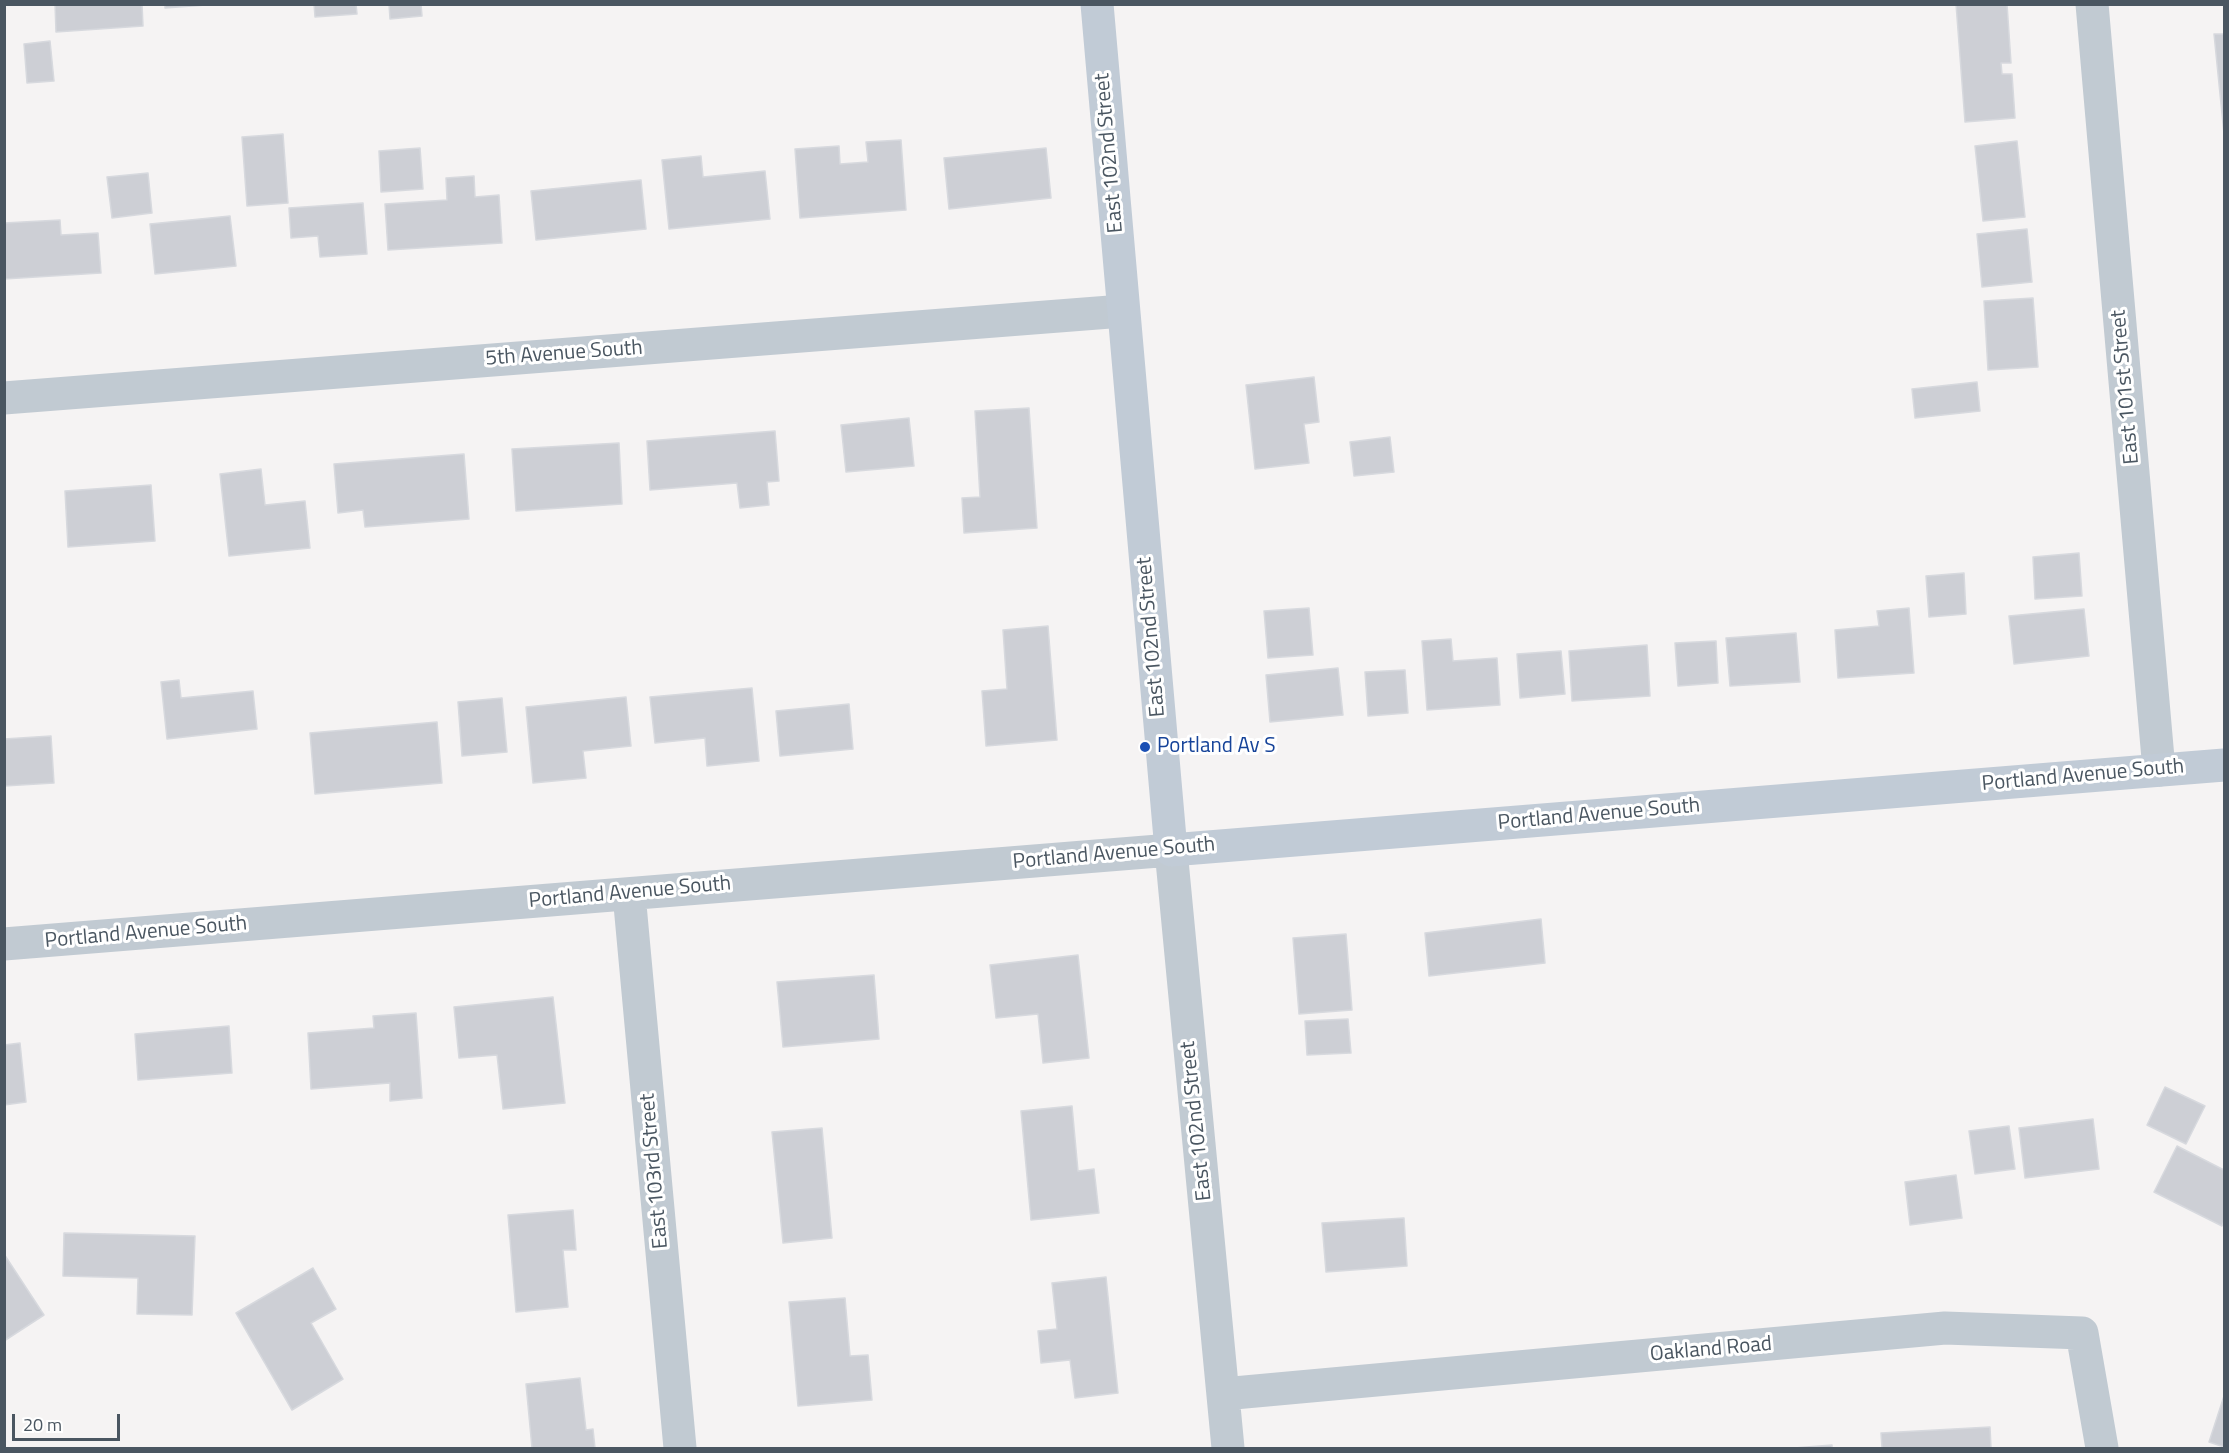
<!DOCTYPE html>
<style>
body{margin:0}
#map{position:relative;width:2229px;height:1453px;overflow:hidden;background:#f5f3f3;font-family:"Titillium Web",sans-serif}
canvas{display:block}
.frame{position:absolute;inset:0;border:6px solid #4a5661;pointer-events:none}
.scale{position:absolute;left:12px;top:1414px;width:108px;height:27px;box-sizing:border-box;border:3px solid #4a5661;border-top:0;padding-left:8px;font-size:18px;line-height:21px;white-space:nowrap;color:#4a5661;-webkit-text-stroke:4px #fff;paint-order:stroke}
</style>
<div id="map">
<canvas width="2229" height="1453"></canvas>
<div class="frame"></div>
<div class="scale">20 m</div>
</div>
<script>
const context = document.querySelector('canvas').getContext('2d');
context.lineJoin = 'round';
function paint(path, color) {
  context.fillStyle = color;
  context.fill(path, 'evenodd');
}
function strokePath(path, color, width, dash) {
  context.strokeStyle = color;
  context.lineWidth = width;
  context.lineCap = dash ? 'butt' : 'round';
  context.setLineDash(dash || []);
  context.stroke(path);
}
function label(font, color, halo, rows, align = 'center') {
  context.font = font + ' "Titillium Web",sans-serif';
  context.lineWidth = 6;
  context.setLineDash([]);
  context.textBaseline = 'middle';
  context.strokeStyle = halo;
  context.fillStyle = color;
  for (const [text, x, y, turn = 0] of rows) {
    context.save();
    context.translate(x, y);
    context.rotate((+turn || 0) * Math.PI / 180);
    context.textAlign = isNaN(turn) ? turn : align;
    if (halo) context.strokeText(text, 0, 0);
    context.fillText(text, 0, 0);
    context.restore();
  }
}
const building = new Path2D(`
 M55,4H142L143,26L56,32Z
 M165,4H206V5L165,8Z
 M314,4H356L357,14L315,17Z
 M389,4H421L422,16L390,19Z
 M1956,4H2007L2011,63H2001L2002,74H2012L2015,118L1965,122Z
 M2214,34H2224V134Z
 M50,41L54,81L27,83L24,44Z
 M283,134L288,203L247,206L242,137Z
 M901,140L906,210L800,218L795,149L839,146L840,164L868,162L866,142Z
 M2017,141L2025,217L1983,221L1975,146Z
 M420,148L423,189L381,192L379,151Z
 M1046,148L1051,198L949,209L944,158Z
 M701,156L703,177L765,171L770,219L669,229L662,160Z
 M148,173L152,213L112,218L107,177Z
 M474,176L475,197L499,195L502,243L388,250L385,204L447,200L446,178Z
 M641,180L646,229L536,240L531,191Z
 M363,203L367,254L320,257L318,236L291,238L289,208Z
 M230,216L236,266L155,274L150,224Z
 M60,220L61,235L98,233L101,273L4,279V223Z
 M2027,229L2032,282L1982,287L1977,234Z
 M2033,298L2038,367L1988,370L1984,301Z
 M1314,377L1319,422L1304,424L1309,463L1255,469L1246,385Z
 M1977,382L1980,411L1915,418L1912,389Z
 M1029,408L1037,528L964,533L962,498L980,497L975,411Z
 M909,418L914,466L846,472L841,425Z
 M775,431L779,481L767,482L769,505L740,508L737,483L650,490L647,441Z
 M1390,437L1394,472L1354,476L1350,442Z
 M619,443L622,504L516,511L512,449Z
 M464,454L469,519L365,527L363,510L338,513L334,464Z
 M261,469L265,505L305,501L310,548L229,556L220,474Z
 M151,485L155,541L68,547L65,491Z
 M2079,553L2082,596L2035,599L2033,557Z
 M1964,573L1966,614L1929,617L1926,576Z
 M1309,608L1313,655L1268,658L1264,611Z
 M1909,608L1914,673L1838,678L1835,630L1879,626L1877,611Z
 M2084,609L2089,656L2014,664L2009,616Z
 M1048,626L1057,740L986,746L982,691L1007,689L1003,630Z
 M1796,633L1800,682L1730,686L1726,638Z
 M1451,639L1453,661L1497,658L1500,705L1427,710L1422,641Z
 M1716,641L1718,683L1678,686L1675,643Z
 M1647,645L1650,696L1572,701L1569,651Z
 M1561,651L1565,694L1520,698L1517,654Z
 M1338,668L1343,715L1270,722L1266,675Z
 M1405,670L1408,713L1368,716L1365,672Z
 M179,680L181,698L253,691L257,729L167,739L161,682Z
 M752,688L759,761L707,766L705,738L655,743L650,697Z
 M626,697L631,746L583,751L586,778L533,783L526,707Z
 M502,698L507,752L462,756L458,702Z
 M849,704L853,749L780,756L776,711Z
 M437,722L442,783L315,794L310,733Z
 M51,736L54,783L4,786V739Z
 M1541,919L1545,963L1429,976L1425,933Z
 M1346,934L1352,1010L1299,1014L1293,938Z
 M1078,955L1089,1058L1043,1063L1038,1014L996,1018L990,965Z
 M874,975L879,1039L783,1047L777,982Z
 M553,997L565,1103L503,1109L497,1055L459,1058L454,1007Z
 M416,1013L422,1098L390,1101V1083L311,1089L308,1033L374,1028L373,1016Z
 M1348,1019L1351,1053L1307,1055L1305,1021Z
 M229,1026L232,1073L138,1080L135,1034Z
 M20,1043L26,1102L4,1105V1045Z
 M2165,1087L2205,1106L2186,1144L2147,1125Z
 M1072,1106L1078,1171L1094,1169L1099,1213L1031,1220L1021,1111Z
 M2093,1119L2099,1169L2025,1178L2019,1128Z
 M2009,1126L2015,1169L1975,1174L1969,1131Z
 M822,1128L832,1238L783,1243L772,1132Z
 M2177,1146L2224,1170V1221L2222,1226L2154,1192Z
 M1956,1175L1962,1218L1910,1225L1905,1182Z
 M573,1210L576,1250H563L568,1307L516,1312L508,1215Z
 M1404,1218L1407,1266L1326,1272L1322,1223Z
 M64,1233L195,1236L192,1315L137,1314L138,1278L63,1276Z
 M4,1254L44,1315L4,1341Z
 M313,1268L336,1309L311,1323L343,1379L292,1410L236,1313Z
 M1106,1277L1118,1393L1075,1398L1070,1360L1041,1363L1038,1331L1057,1329L1052,1283Z
 M845,1298L850,1356L868,1355L872,1400L798,1406L789,1302Z
 M580,1378L586,1430L593,1429L595,1448H532L526,1384Z
 M2224,1396V1447L2209,1442Z
 M1990,1427L1991,1448H1882L1881,1433Z
 M1832,1445V1448H1794Z`);
paint(building, '#cdcfd5');
strokePath(building, '#d7d9de', 1.5);
strokePath(new Path2D(`
 M2092,4L2159,770
 M4,398L1123,311
 M629,894L680,1448
 M4,944L1171,850L1228,1448
 M1223,1394L1945,1328L2082,1333L2102,1448`), '#c1cad2', 33);
strokePath(new Path2D(`
 M1097,4L1171,850L2224,765`), '#c1cbd6', 33);
for (const [x, y, r, color] of [
 [1145,747,6,"#1a4fb4"]
]) {
  const dot = new Path2D();
  dot.arc(x, y, r, 0, 2 * Math.PI);
  context.fillStyle = color;
  context.fill(dot);
  strokePath(dot, '#fff', 2);
}
label('21px', '#4a5661', '#fff', [
 ["East 102nd Street",1110,153,-95],
 ["5th Avenue South",564,354,-4],
 ["East 101st Street",2126,387,-95],
 ["East 102nd Street",1152,637,-95],
 ["Portland Avenue South",2083,776,-5],
 ["Portland Avenue South",1599,815,-5],
 ["Portland Avenue South",1114,854,-5],
 ["Portland Avenue South",630,893,-5],
 ["Portland Avenue South",146,933,-5],
 ["East 102nd Street",1197,1121,-96],
 ["East 103rd Street",655,1171,-95],
 ["Oakland Road",1711,1350,-5]
]);
label('21px', '#164399', '#fff', [
 ["Portland Av S",1157,747]
], 'left');
</script>
